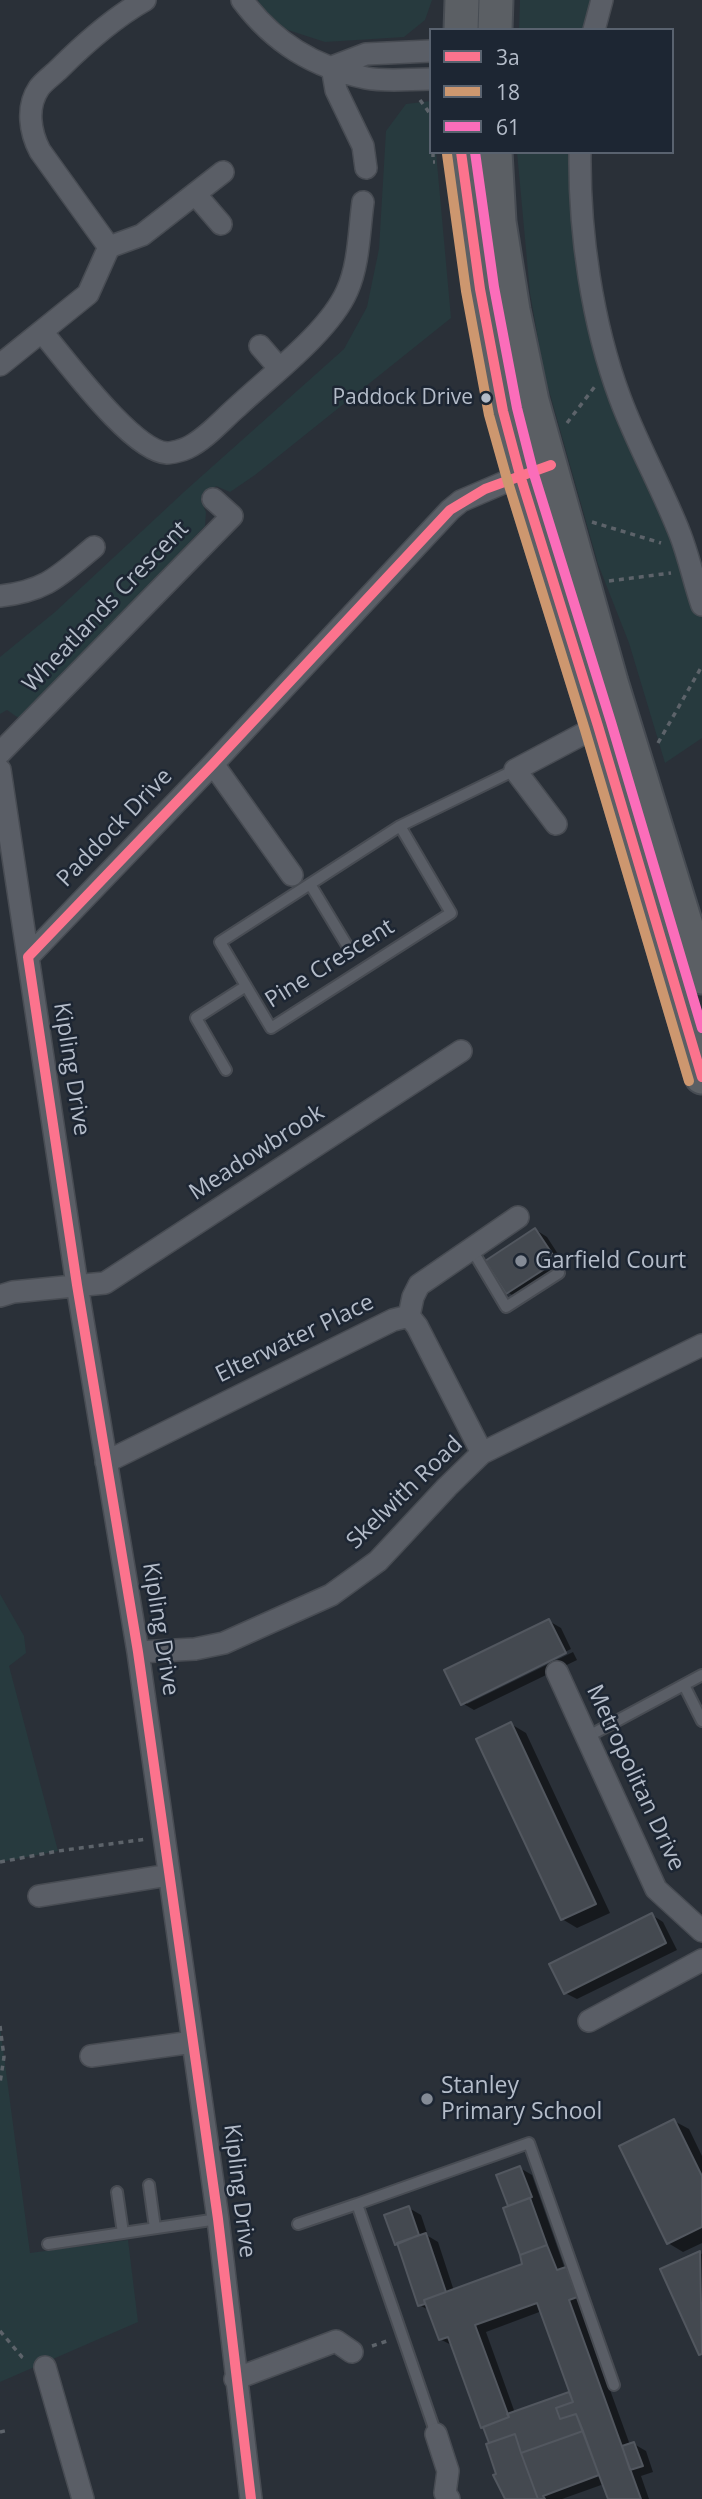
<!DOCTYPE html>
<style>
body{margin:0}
#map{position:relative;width:702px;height:2499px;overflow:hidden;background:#2a3038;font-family:"Open Sans",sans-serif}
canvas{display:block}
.legend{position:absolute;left:429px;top:28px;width:245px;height:126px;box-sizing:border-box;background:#1d2633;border:2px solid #59626f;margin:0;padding:9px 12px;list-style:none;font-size:21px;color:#b4bcc9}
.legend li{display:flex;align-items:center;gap:14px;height:35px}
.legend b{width:35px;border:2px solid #59626f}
</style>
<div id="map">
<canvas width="702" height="2499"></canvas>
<ul class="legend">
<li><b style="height:9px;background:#fc738d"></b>3a</li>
<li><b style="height:9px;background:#cd976f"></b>18</li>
<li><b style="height:9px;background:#fb6dba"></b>61</li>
</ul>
</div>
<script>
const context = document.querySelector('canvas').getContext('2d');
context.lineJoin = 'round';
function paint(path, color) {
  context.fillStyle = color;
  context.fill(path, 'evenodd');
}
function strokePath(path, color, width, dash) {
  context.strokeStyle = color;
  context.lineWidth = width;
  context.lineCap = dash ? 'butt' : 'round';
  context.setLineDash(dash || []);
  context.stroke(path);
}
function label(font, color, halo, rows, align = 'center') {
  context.font = font + ' "Open Sans",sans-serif';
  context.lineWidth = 5;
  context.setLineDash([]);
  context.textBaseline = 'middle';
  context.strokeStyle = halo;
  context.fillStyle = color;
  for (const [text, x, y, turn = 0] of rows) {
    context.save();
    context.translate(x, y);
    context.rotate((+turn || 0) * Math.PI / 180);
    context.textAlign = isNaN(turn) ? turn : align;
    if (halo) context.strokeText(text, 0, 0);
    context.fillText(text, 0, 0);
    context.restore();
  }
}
paint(new Path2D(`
 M258,0H432L425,20L404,37L325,42L285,29L262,7Z
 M520,0H602L594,30H519Z
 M431,101V152H436L451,318L255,475L230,492L216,486L201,501L206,512L205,526L20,719L7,710L0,714V657L55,612L185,491L344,349L367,307L379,249L386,131L406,104Z
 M517,152H580L591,283L702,605V738L665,763L629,643L598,564L544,373L530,293Z
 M0,1594L24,1636L26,1653L9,1666L58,1851L0,1862Z
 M0,2026L30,2253L128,2240L138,2322L0,2382Z`), '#273a3e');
paint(new Path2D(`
 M536,1230L547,1237L567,1268L519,1299L507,1292Z
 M549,1621L561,1628L571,1649L467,1700V1704L573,1652L577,1660L474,1710L462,1703Z
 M511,1724L526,1733L610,1913L577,1928L562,1919Z
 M652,1915L663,1922L677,1950L577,1999L565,1993Z
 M674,2121L689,2129L702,2156V2243L683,2252L668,2243Z
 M520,2168L532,2175L565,2269L569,2268L581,2274L591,2303L580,2307L630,2445L634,2444L646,2451L653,2472L641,2476L649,2499H609L604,2484L562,2499H507L486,2429L482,2427L453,2346L440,2339L429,2310L419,2305L400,2246L396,2243L409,2208L421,2215L428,2236L438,2242L454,2291L524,2265L510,2207L499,2176ZM542,2311L571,2393L515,2413L486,2332Z
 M700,2253L702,2254V2355L663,2270Z`), '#0007');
const building = new Path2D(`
 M535,1228L557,1261L506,1294L485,1261Z
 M549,1619L566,1653L461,1705L444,1670Z
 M511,1722L596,1904L561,1920L476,1739Z
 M652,1913L666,1943L564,1994L549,1964Z
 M674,2119L702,2176V2227L667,2244L619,2146Z
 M520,2166L532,2197L508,2206L496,2175Z
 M530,2198L547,2245L520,2255L503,2208Z
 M409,2206L419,2235L395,2245L384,2215Z
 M426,2233L446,2292L424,2300L425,2304L418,2306L397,2243Z
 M547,2245L557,2270L569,2266L580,2296L569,2300L641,2499H608L576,2414L560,2419L556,2408L573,2402L537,2303L475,2325L509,2417L481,2428L448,2337L439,2340L424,2300L522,2264L520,2255Z
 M700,2251L702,2354L699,2355L660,2269Z
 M569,2392L573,2402L556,2408L560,2419L576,2414L583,2431L521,2453L515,2434L489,2443L483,2427L509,2417L507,2414Z
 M583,2431L599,2475L543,2496L545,2499H538L521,2453Z
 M515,2434L521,2453L538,2499H505L493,2475L496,2474L486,2444Z
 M634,2442L643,2466L630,2470L622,2446Z`);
paint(building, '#444950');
strokePath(building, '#52575f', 2);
const service = new Path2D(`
 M400,826L451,913L271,1028L220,942L400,826L515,770
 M310,884L348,947
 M226,1070L196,1018L246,986
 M471,1248L506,1307L559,1273
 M684,1685L702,1721
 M587,1737L702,1675
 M149,2185L155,2228
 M117,2192L123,2233
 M357,2204L529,2143L614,2385
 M298,2224L357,2204L436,2434
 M48,2244L218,2219`);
const minor = new Path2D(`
 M242,0C274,43 314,67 366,78C386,82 410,79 431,79
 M594,30L602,0
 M332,67L336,90L363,146L366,168
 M332,67L366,54L431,51
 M580,152C579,232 592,323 620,398C637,444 662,488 680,534C689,557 694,582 702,605
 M196,195L221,224
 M109,247L142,235L223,172
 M42,332C66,360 132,451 167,453C172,453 183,450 187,448C206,439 222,420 237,407C270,376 329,332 347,291C359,265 359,231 363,202
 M260,346L279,368
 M0,365L88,294L109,247L40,151C30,132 26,107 39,88C44,81 53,75 59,69C85,43 113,18 145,0
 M0,596C46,591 59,576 94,547
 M0,753L232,516L213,499
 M213,764L292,875
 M0,770L77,1285L138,1652L218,2219L251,2499
 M556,824L515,770L598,726
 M28,957L213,764L450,510L461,501L531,471
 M0,1296L13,1292L105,1283L461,1051
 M409,1316L417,1326L482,1453
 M409,1316L413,1297L419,1285L518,1217
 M106,1462L393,1320L409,1316
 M138,1652L195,1649L224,1643L331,1595L378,1561L447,1487L482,1453L702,1345
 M557,1672L656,1889L702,1931
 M39,1896L169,1875
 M589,2021L702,1960
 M91,2056L193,2042
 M45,2367L83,2499
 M235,2379L336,2341L352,2352
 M436,2434L448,2471L445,2493L449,2499`);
const trunk = new Path2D(`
 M461,30L462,0
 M495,30L496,0
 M461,152L480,289L503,411L520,475L598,726L702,1077
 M495,152L499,222L513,310L532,401L611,682L702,977`);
strokePath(service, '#484c53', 14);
strokePath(minor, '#484c53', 24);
strokePath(trunk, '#474c53', 37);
strokePath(new Path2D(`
 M420,100L431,115
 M433,152V162H435
 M567,423L596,385
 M592,522L661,543
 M609,581L671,573
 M658,743L702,666
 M0,1862L58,1851L147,1839
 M0,2026L4,2057L0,2083
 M0,2331L22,2357L27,2360
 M372,2346L387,2341
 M0,2432L9,2430`), '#5d636a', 3.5, [5, 5]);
strokePath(service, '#5a5e66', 10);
strokePath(minor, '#5a5e66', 21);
strokePath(trunk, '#5b5f64', 33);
strokePath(new Path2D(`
 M461,152L480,289L503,411L520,475L598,726L702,1077
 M28,957L77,1285L138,1652L218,2219L251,2499
 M28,957L213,764L450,510L485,489L551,465`), '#fc738d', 10);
strokePath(new Path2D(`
 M447,154L466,291L489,415L507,479L585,730L689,1081`), '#cd976f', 10);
strokePath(new Path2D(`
 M475,152L494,287L517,408L533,471L611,722L702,1028`), '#fb6dba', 10);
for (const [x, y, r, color] of [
 [486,398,6,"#b4bcc9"],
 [521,1261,7,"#848b96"],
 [427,2099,7,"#848b96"]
]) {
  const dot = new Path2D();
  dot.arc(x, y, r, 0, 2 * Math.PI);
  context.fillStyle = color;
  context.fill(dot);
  strokePath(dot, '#1d2633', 2.5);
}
label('21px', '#b4bcc9', '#1d2633', [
 ["Paddock Drive",473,398]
], 'right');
label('23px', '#b4bcc9', '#1d2633', [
 ["Wheatlands Crescent",106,607,-46],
 ["Paddock Drive",115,828,-46],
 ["Pine Crescent",330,964,-32],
 ["Kipling Drive",71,1069,81],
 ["Meadowbrook",257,1153,-33],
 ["Elterwater Place",295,1339,-26],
 ["Skelwith Road",405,1493,-44],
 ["Kipling Drive",160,1629,81],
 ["Metropolitan Drive",635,1778,65],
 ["Kipling Drive",239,2191,83]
]);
label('23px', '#b4bcc9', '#1d2633', [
 ["Garfield Court",535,1261],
 ["Stanley",441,2086],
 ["Primary School",441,2112]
], 'left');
</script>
